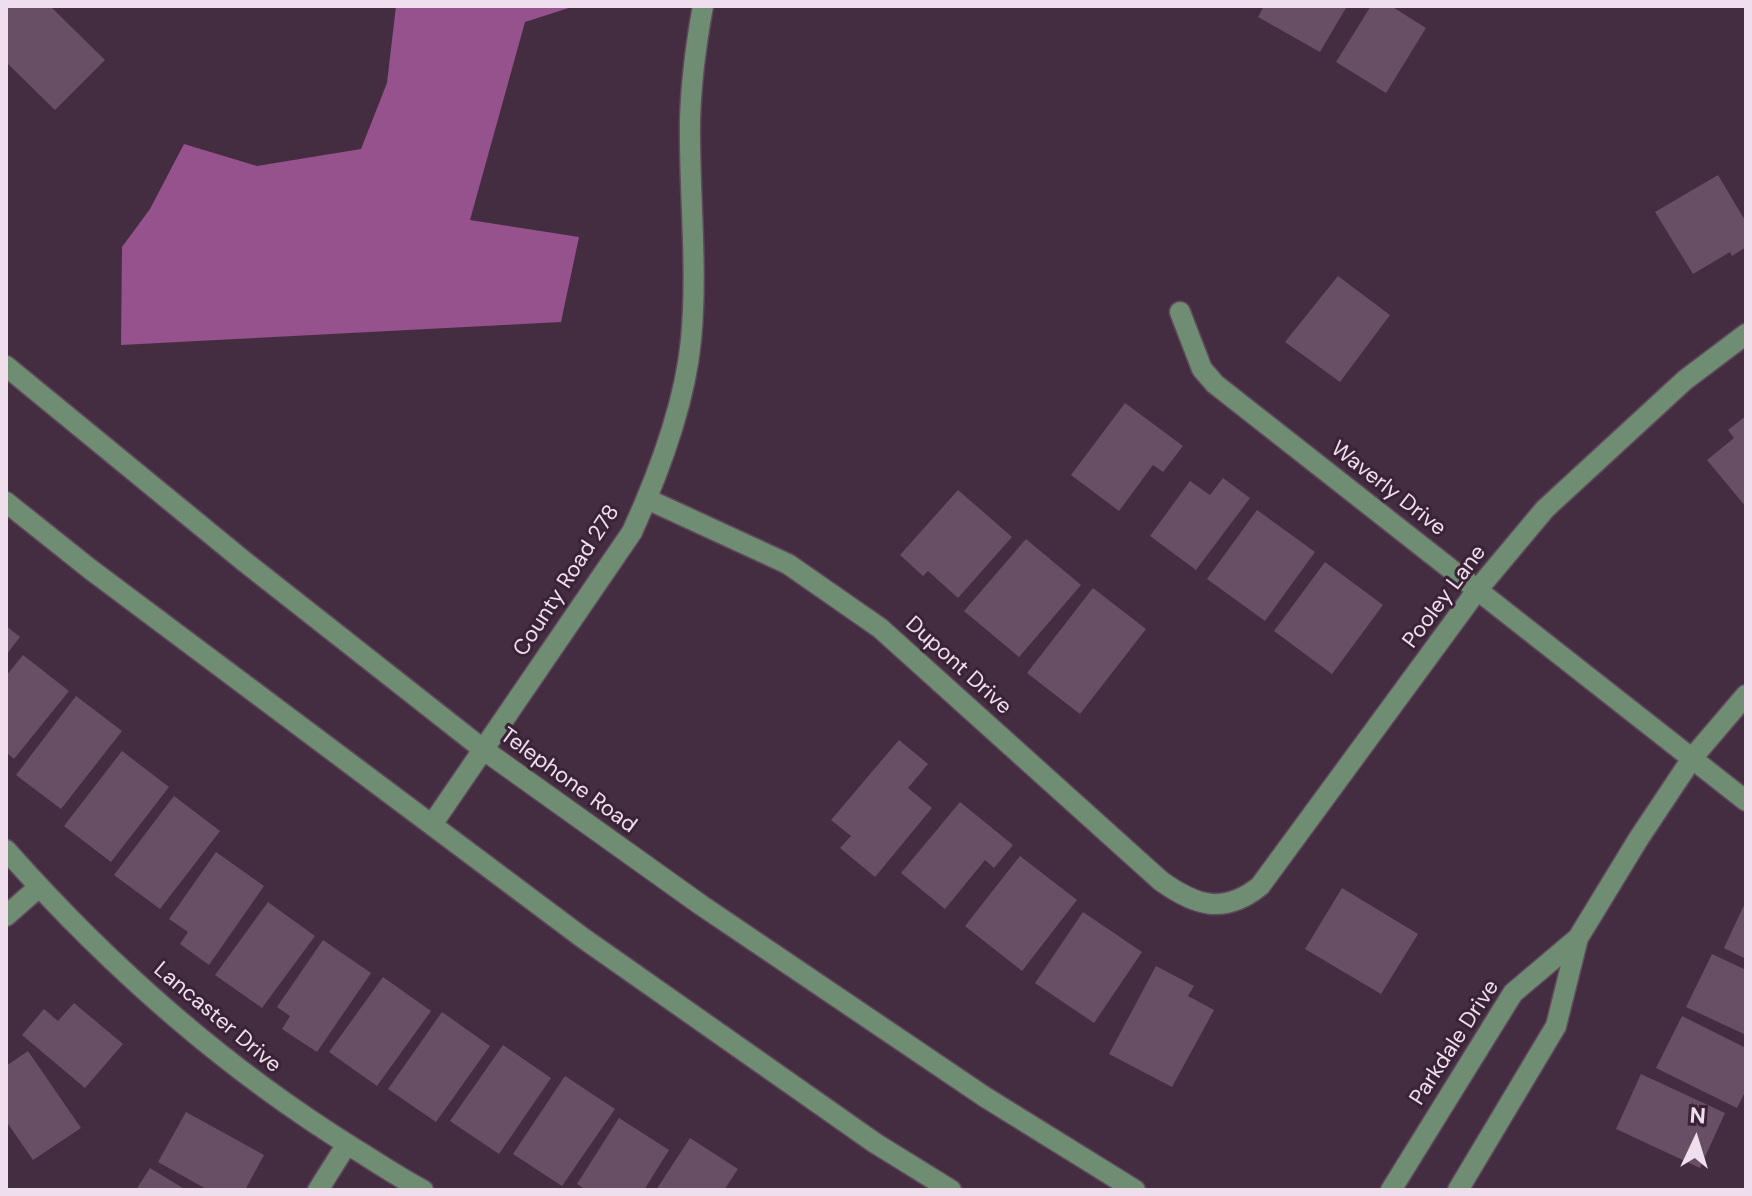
<!DOCTYPE html>
<style>
body{margin:0}
#map{position:relative;width:1752px;height:1196px;overflow:hidden;background:#452d41;font-family:"DM Sans",sans-serif}
canvas{display:block}
.frame{position:absolute;inset:0;border:8px solid #efdfec;pointer-events:none}
.north{position:absolute;left:1656px;top:1100px;width:80px;height:80px;-webkit-text-stroke:6px #3a2336;paint-order:stroke;rotate:4deg;font-size:22px;font-weight:700;line-height:32px;text-align:center;color:#efdfec}
.north::after{content:'';display:block;margin:auto;width:28px;height:36px;background:#efdfec;clip-path:polygon(50% 0,100% 100%,50% 72%,0 100%)}
</style>
<div id="map">
<canvas width="1752" height="1196"></canvas>
<div class="frame"></div>
<div class="north">N</div>
</div>
<script>
const context = document.querySelector('canvas').getContext('2d');
context.lineJoin = 'round';
function paint(path, color) {
  context.fillStyle = color;
  context.fill(path, 'evenodd');
}
function strokePath(path, color, width, dash) {
  context.strokeStyle = color;
  context.lineWidth = width;
  context.lineCap = dash ? 'butt' : 'round';
  context.setLineDash(dash || []);
  context.stroke(path);
}
function label(font, color, halo, rows, align = 'center') {
  context.font = font + ' "DM Sans",sans-serif';
  context.lineWidth = 6;
  context.setLineDash([]);
  context.textBaseline = 'middle';
  context.strokeStyle = halo;
  context.fillStyle = color;
  for (const [text, x, y, turn = 0] of rows) {
    context.save();
    context.translate(x, y);
    context.rotate((+turn || 0) * Math.PI / 180);
    context.textAlign = isNaN(turn) ? turn : align;
    if (halo) context.strokeText(text, 0, 0);
    context.fillText(text, 0, 0);
    context.restore();
  }
}
paint(new Path2D(`
 M396,6H575L525,22L470,220L579,237L561,322L121,345L122,247L150,209L184,144L257,166L361,149L387,83Z`), '#95528c');
paint(new Path2D(`
 M6,6H50L105,60L55,110L6,62Z
 M1264,6H1347L1320,52L1258,17Z
 M1371,6H1391L1426,28L1386,93L1336,62Z
 M1718,175L1746,222V247L1732,256L1730,252L1693,274L1655,212Z
 M1338,276L1390,315L1340,382L1285,342Z
 M1125,403L1183,446L1163,472L1153,465L1119,511L1071,475Z
 M1746,416V507L1707,460L1734,438L1728,430Z
 M1223,478L1250,498L1196,570L1150,536L1190,481L1210,495Z
 M958,490L1012,537L958,598L928,571L923,576L900,555Z
 M1257,510L1315,552L1265,621L1207,579Z
 M1026,539L1081,585L1019,657L964,611Z
 M1325,562L1383,605L1332,674L1274,631Z
 M1093,588L1146,629L1080,714L1027,673Z
 M6,626L20,637L6,655Z
 M23,655L69,691L14,759L6,752V676Z
 M76,696L122,731L61,809L16,775Z
 M899,740L928,764L908,788L932,808L875,877L840,848L851,836L831,820Z
 M122,751L169,787L111,862L64,826Z
 M174,796L220,831L160,909L114,875Z
 M960,802L1013,845L994,868L985,860L945,909L901,873Z
 M216,852L264,886L209,965L180,944L188,932L169,919Z
 M1020,856L1077,900L1022,971L965,926Z
 M1342,888L1418,934L1381,994L1305,949Z
 M1746,901V959L1724,948Z
 M268,902L315,936L262,1008L215,975Z
 M1083,912L1142,952L1094,1023L1035,983Z
 M323,940L371,973L317,1052L282,1029L290,1016L277,1007Z
 M1712,954L1746,970V1035L1686,1007Z
 M1156,966L1194,986L1188,996L1214,1010L1172,1087L1109,1054Z
 M383,977L431,1011L377,1086L329,1052Z
 M74,1003L123,1044L85,1088L22,1035L44,1009L58,1021Z
 M442,1012L490,1046L436,1122L388,1089Z
 M1682,1016L1746,1048V1090L1737,1108L1656,1068Z
 M503,1045L551,1078L499,1154L450,1121Z
 M28,1051L81,1128L33,1160L6,1121V1066Z
 M1641,1074L1725,1113L1700,1168L1616,1129Z
 M565,1076L615,1109L562,1186L513,1154Z
 M186,1112L264,1155L245,1190H208L158,1162Z
 M619,1118L669,1150L644,1190H586L577,1184Z
 M690,1138L738,1169L724,1190H656Z
 M150,1168L186,1190H136Z`), '#694f65');
const minor = new Path2D(`
 M1180,312L1202,369L1215,384L1746,801
 M6,366L245,562L484,750L701,905L985,1097L1135,1190
 M647,499L788,564L880,628L1161,881C1196,906 1224,915 1260,886L1478,589L1545,509L1685,380L1746,334
 M6,502L90,569L583,938L875,1143L951,1190
 M433,823L632,532C658,475 685,403 691,340C698,268 689,194 690,121C691,82 696,44 703,6
 M6,850C108,965 224,1068 355,1149C378,1163 400,1178 423,1190
 M6,916L39,887
 M318,1190L347,1144
 M1391,1190L1513,993L1578,938
 M1458,1190L1556,1026L1578,938L1639,838L1693,757L1746,695`);
strokePath(minor, '#60495c', 23);
strokePath(minor, '#6f8d73', 20);
label('22px', '#efdfec', '#3a2336', [
 ["Waverly Drive",1388,489,38],
 ["County Road 278",567,581,-57],
 ["Pooley Lane",1445,597,-53],
 ["Dupont Drive",958,666,42],
 ["Telephone Road",568,781,36],
 ["Lancaster Drive",217,1018,40],
 ["Parkdale Drive",1455,1043,-57]
]);
</script>
